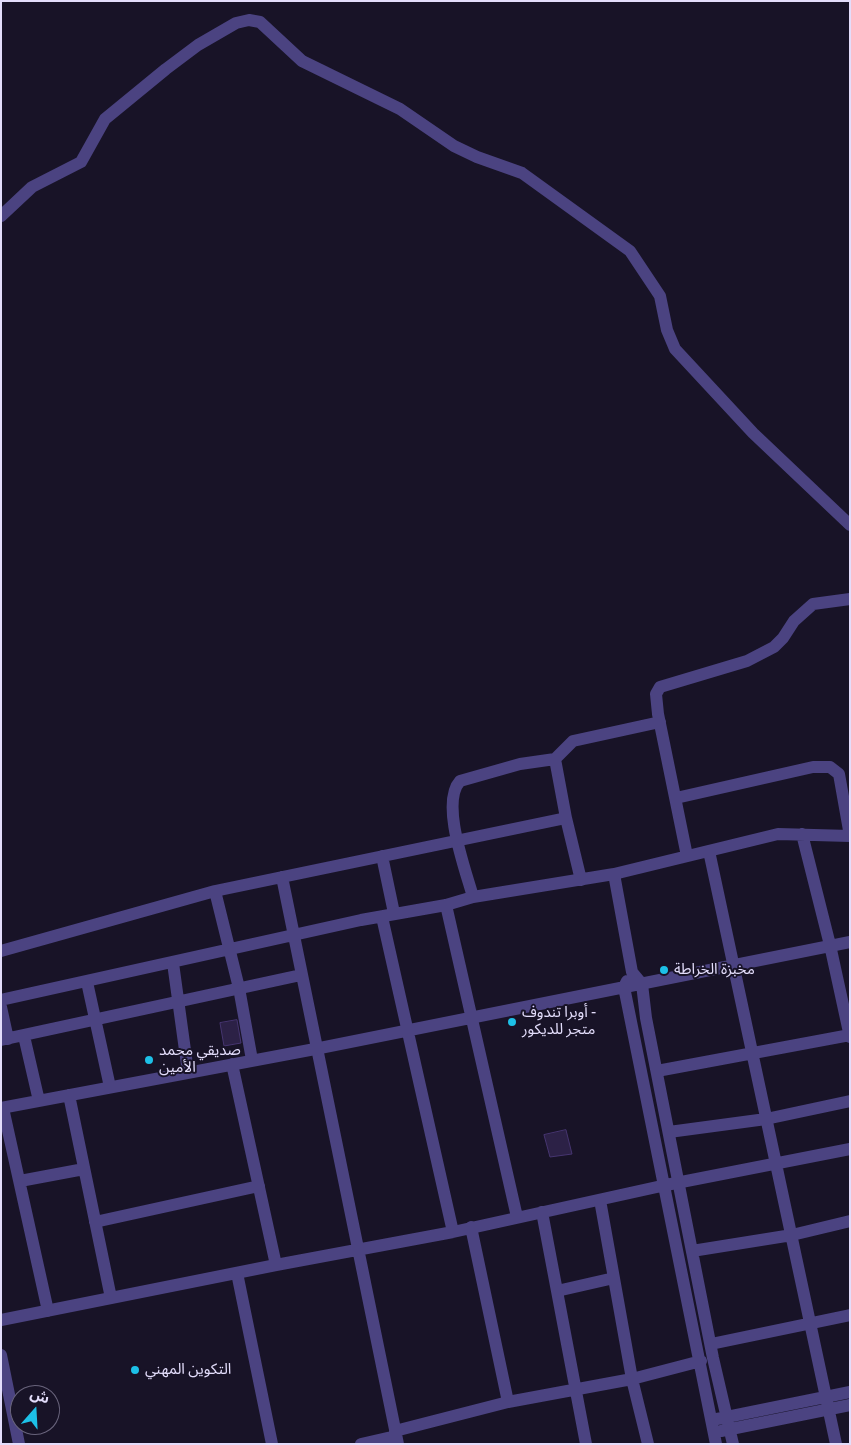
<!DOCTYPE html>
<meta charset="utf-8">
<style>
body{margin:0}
#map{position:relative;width:851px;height:1445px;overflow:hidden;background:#181327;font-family:Signika,"Noto Sans Arabic",sans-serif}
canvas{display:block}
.frame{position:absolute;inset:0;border:2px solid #e3ddfb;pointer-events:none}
.north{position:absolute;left:10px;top:1385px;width:50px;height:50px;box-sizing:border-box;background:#181327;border:1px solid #69647c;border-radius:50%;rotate:19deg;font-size:14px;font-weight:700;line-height:20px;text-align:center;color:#e3ddfb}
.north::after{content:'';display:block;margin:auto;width:18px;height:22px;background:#1dc0e7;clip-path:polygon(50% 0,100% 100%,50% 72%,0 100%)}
</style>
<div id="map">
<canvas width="851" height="1445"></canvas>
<div class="frame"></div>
<div class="north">ش</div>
</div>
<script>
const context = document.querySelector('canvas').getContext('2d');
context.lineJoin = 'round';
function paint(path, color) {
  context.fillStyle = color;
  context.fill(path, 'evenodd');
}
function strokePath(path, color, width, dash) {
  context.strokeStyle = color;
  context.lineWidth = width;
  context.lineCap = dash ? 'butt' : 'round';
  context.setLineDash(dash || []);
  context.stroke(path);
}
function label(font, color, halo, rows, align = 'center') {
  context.font = font + ' Signika,"Noto Sans Arabic",sans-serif';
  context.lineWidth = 4;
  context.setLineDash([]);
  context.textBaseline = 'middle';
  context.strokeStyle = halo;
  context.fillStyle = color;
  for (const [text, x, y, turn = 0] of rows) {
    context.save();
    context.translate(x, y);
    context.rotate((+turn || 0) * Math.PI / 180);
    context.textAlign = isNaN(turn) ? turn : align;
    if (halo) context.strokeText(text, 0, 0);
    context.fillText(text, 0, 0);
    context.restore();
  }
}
const building = new Path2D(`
 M237,1020L241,1043L224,1046L220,1023Z
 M566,1130L572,1154L550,1157L544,1135Z`);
paint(building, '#2c2146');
strokePath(building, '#463570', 1);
strokePath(new Path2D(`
 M1,216L32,187L81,162L105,119L166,69L198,45L236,23L249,20L260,22L302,61L400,109L454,146L477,157L522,173L630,251L660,296L667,330L675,349L753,433L850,525
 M555,759L573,741L660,722
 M676,798L813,767H830L839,774L850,836
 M802,834L830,945L850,1037
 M709,851L836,1444
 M382,856L394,913
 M687,856L658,714L656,694L660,687L747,661L774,647L783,638L794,621L813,604L850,599
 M614,874L632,972L642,984L646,1018L713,1358L733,1444
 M282,877L398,1444
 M215,891L239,988L252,1060
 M473,897C466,871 440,803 460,781L520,764L555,759L566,818
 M446,905L517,1217
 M382,917L453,1232
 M1,951L215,891L566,818L581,880
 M173,963L188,1072
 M627,981L624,987L716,1444
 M87,982L110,1087
 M1,1000L361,920L446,905L473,897L614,874L778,834L850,836
 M1,1007L8,1039
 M24,1036L39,1101
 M1,1040L301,975
 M232,1064L276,1265
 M657,1071L850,1035
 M69,1095L111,1298
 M1,1108L315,1049L850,942
 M3,1108L48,1311
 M669,1132L766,1119L850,1101
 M20,1181L84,1169
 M600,1200L632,1379L648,1444
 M542,1212L586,1444
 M95,1222L259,1186
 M471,1227L508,1402
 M692,1251L792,1235L850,1221
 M237,1273L272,1444
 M557,1291L614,1278
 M1,1320L276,1265L453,1232L666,1185L850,1149
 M711,1344L850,1315
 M1,1355L19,1444
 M717,1419L850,1392
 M395,1431L508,1402L632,1379L701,1361
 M721,1431L850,1405
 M361,1444L396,1436`), '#4b4381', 12);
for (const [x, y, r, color] of [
 [664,970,5,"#1dc0e7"],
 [512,1022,5,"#1dc0e7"],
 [149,1060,5,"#1dc0e7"],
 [135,1370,5,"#1dc0e7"]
]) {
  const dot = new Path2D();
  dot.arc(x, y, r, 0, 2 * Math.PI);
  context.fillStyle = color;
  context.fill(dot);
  strokePath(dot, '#181327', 2);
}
label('15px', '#e3ddfb', '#181327', [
 ["مخبزة الخراطة",674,970],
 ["أوبرا تندوف -",522,1013],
 ["متجر للديكور",522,1030],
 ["صديقي محمد",159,1051],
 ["الأمين",159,1068],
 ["التكوين المهني",145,1370]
], 'left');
</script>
